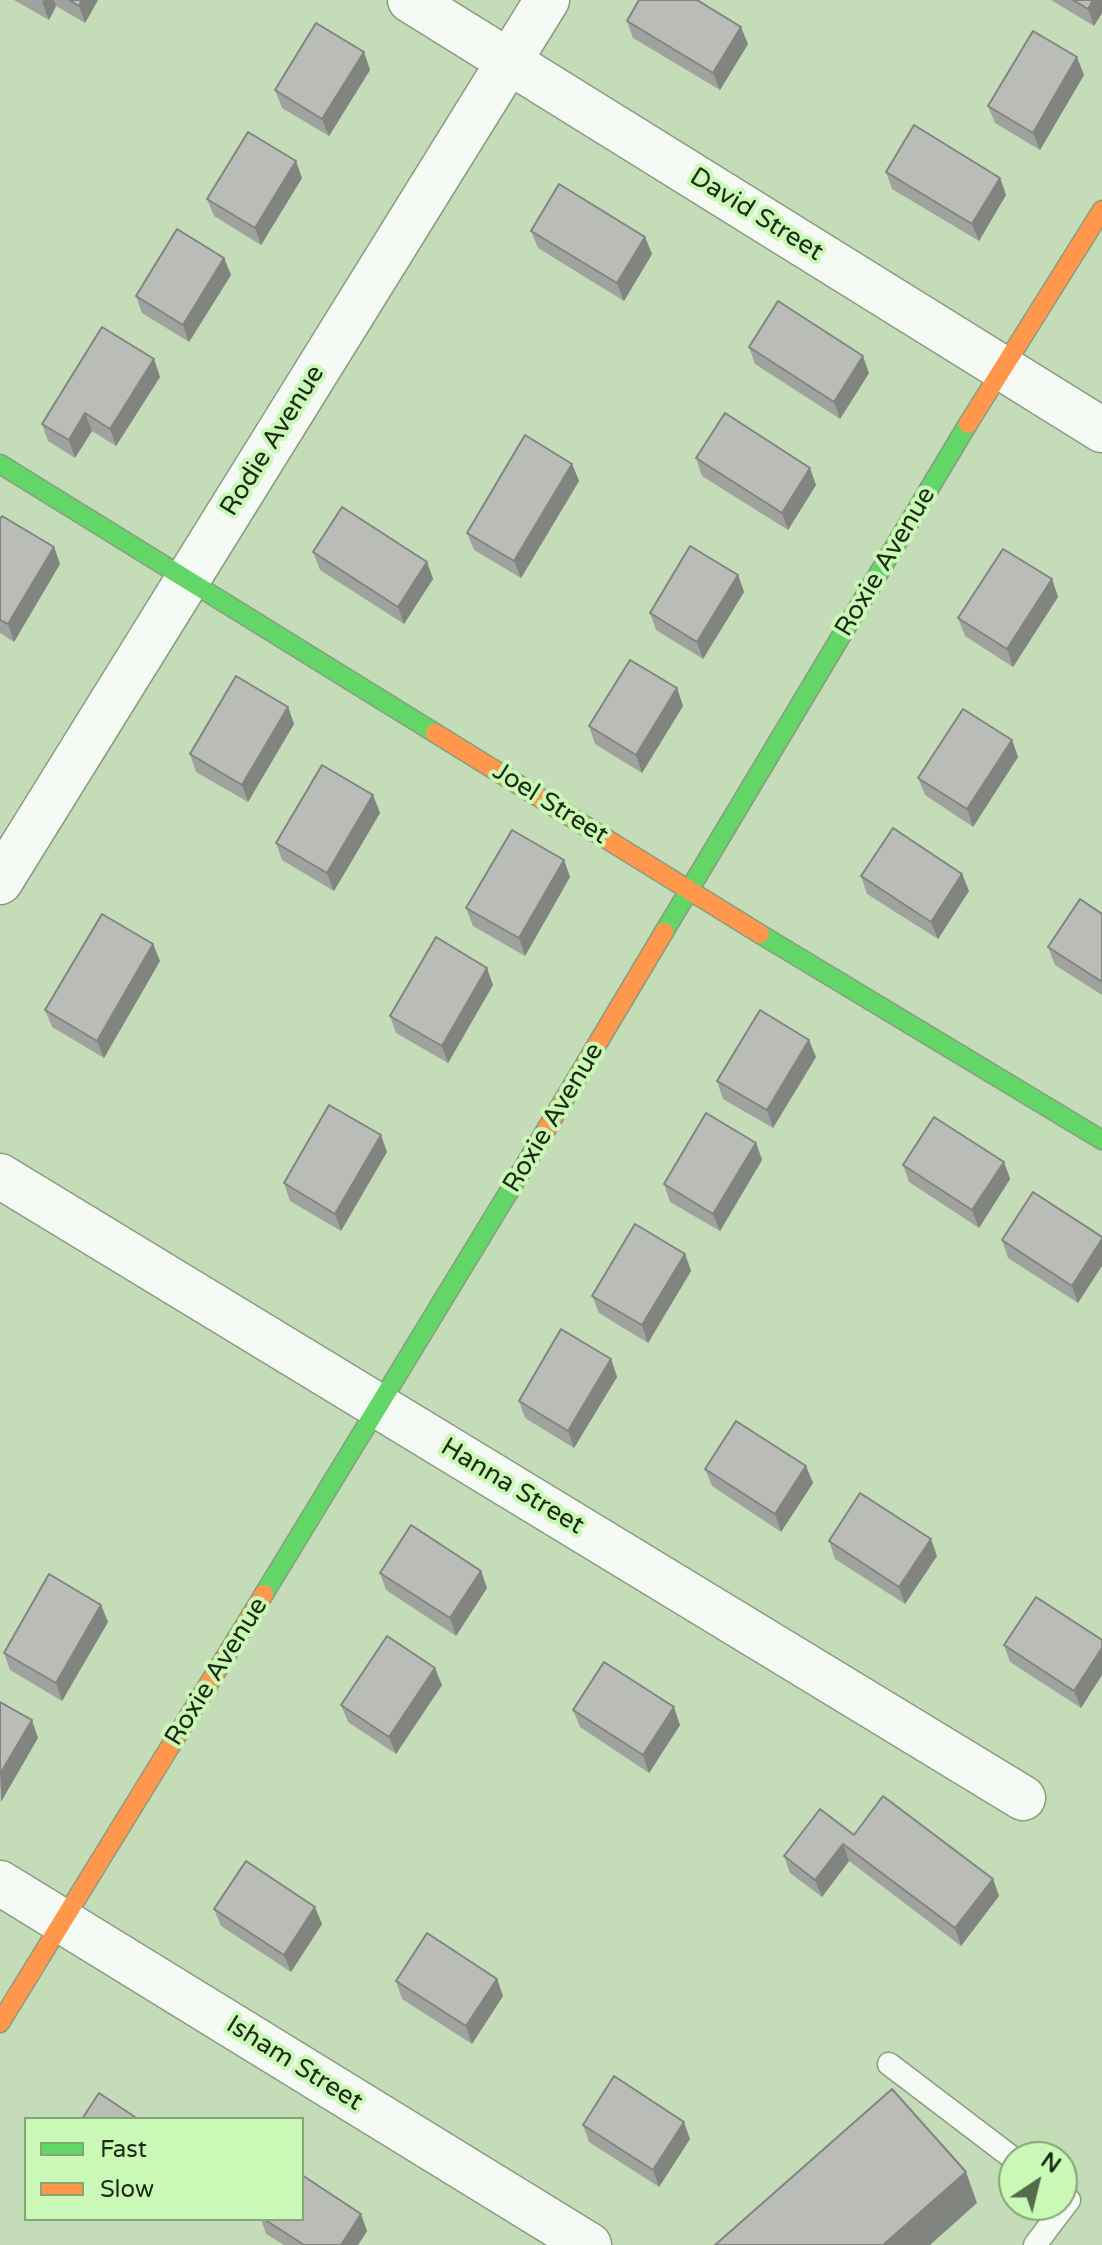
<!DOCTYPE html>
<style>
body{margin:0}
#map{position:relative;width:1102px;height:2245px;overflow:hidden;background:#c4dcb8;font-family:"Varela Round",sans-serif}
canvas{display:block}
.legend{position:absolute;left:24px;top:2117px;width:280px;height:104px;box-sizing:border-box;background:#caf8b6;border:2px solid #84a675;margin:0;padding:10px 14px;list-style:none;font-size:24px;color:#1b2c13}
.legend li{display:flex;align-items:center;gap:16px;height:40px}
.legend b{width:40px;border:2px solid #84a675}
.north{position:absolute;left:998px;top:2141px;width:80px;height:80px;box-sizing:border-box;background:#caf8b6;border:2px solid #84a675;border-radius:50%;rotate:35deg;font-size:22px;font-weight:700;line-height:32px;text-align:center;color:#1b2c13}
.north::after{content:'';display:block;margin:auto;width:28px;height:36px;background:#566a4d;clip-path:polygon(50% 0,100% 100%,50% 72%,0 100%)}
</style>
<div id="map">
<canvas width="1102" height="2245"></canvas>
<ul class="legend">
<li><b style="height:10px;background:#63d668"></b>Fast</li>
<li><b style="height:10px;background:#ff974d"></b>Slow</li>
</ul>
<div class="north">N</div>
</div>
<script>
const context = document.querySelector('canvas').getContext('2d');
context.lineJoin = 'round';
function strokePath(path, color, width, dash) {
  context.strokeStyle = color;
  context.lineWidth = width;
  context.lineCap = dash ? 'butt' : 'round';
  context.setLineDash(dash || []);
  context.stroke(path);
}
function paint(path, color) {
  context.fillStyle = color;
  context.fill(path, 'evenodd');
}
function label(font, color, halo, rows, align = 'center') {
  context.font = font + ' "Varela Round",sans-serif';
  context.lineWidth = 8;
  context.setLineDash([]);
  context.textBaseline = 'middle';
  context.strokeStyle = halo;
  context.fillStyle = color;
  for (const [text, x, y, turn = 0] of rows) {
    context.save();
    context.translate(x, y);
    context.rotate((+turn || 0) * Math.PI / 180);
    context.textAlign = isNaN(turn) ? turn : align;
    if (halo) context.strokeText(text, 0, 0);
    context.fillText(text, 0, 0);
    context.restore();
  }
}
const lane = new Path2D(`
 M889,2064L1014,2159
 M1035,2245L1069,2200L1062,2195`);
const street = new Path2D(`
 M410,0L1102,430
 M0,882L547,0
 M0,1176L1023,1798
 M0,1883L589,2245`);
const fast = new Path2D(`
 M0,464L435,733
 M664,932L968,424
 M760,934L1102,1140
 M264,1594L519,1175`);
const slow = new Path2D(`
 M968,424L1102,210
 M435,733L760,934
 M519,1175L664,932
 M0,2023L264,1594`);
strokePath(lane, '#8a9c80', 25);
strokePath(street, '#8a9c80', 47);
strokePath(fast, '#8a9c80', 21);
strokePath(slow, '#8a9c80', 21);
strokePath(lane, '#f6faf4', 22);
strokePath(street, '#f6faf4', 44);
strokePath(fast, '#63d668', 18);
strokePath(slow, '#ff974d', 18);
paint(new Path2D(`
 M14,0H98L85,23L56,6L49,20Z
 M1051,0H1102V13L1094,26Z
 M627,21L748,44L720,90L633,38Z
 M364,52L370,70L329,136L282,108L275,90Z
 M1084,75L1040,150L995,123L988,106Z
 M886,172L1000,178L1006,195L979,241L892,189Z
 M302,178L261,245L214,216L207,199Z
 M531,231L645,237L652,254L624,301L538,248Z
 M224,258L231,275L189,342L142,313L136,296Z
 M749,347L869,373L840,419L755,364Z
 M154,359L160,377L116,446L92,431L75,458L48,441L42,424Z
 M696,458L816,485L788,530L702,476Z
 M572,464L579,481L521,578L474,550L467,533Z
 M0,519L54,547L60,564L14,642L0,633Z
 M313,552L427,562L433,579L404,624L320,570Z
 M738,575L744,592L703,659L656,630L650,613Z
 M1052,579L1058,597L1013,667L965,636L958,618Z
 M677,688L683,706L642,773L595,744L589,726Z
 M288,707L294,724L248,802L196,772L190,754Z
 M1012,740L1018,757L973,827L925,795L918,778Z
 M373,795L380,813L334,891L282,860L276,843Z
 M564,860L570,877L525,956L473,926L466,908Z
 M962,874L969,891L938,939L867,894L861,876Z
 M1102,914V995L1055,965L1048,947Z
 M153,944L160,961L104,1058L52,1027L45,1010Z
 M493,985L448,1063L396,1033L390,1016Z
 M816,1057L773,1128L723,1099L717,1081Z
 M756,1143L762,1160L720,1231L670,1202L664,1184Z
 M387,1152L341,1231L290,1201L284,1183Z
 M1004,1162L1010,1179L979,1228L909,1182L903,1165Z
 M1102,1237L1078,1303L1008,1258L1002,1240Z
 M685,1254L691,1271L648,1343L599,1313L592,1296Z
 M611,1359L617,1377L574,1448L525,1418L519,1401Z
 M806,1466L813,1483L781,1532L712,1486L705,1469Z
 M829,1541L937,1556L905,1604L835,1559Z
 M481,1571L487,1588L456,1636L386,1590L380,1573Z
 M101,1605L108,1622L62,1701L10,1670L4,1653Z
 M1102,1640V1675L1081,1708L1010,1662L1004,1645Z
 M442,1685L396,1754L348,1722L341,1705Z
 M573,1710L680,1725L649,1773L580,1727Z
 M854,1835L993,1879L999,1896L961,1946L849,1861L822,1897L790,1873L784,1856Z
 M214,1909L322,1924L291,1972L221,1926Z
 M497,1979L503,1996L472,2044L402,1999L396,1981Z
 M583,2125L690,2139L659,2187L589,2142Z
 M261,2219H302L367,2231L358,2245H284L266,2234Z`), '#a0a39d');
paint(new Path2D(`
 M44,0H54L56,6L49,20L42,2Z
 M82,0H98L85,23L79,6Z
 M1093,0H1102V13L1094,26L1088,9Z
 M741,27L748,44L720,90L713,73Z
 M364,52L370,70L329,136L322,119Z
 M1077,57L1084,75L1040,150L1033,133Z
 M296,161L302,178L261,245L255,228Z
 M1000,178L1006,195L979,241L972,224Z
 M645,237L652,254L624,301L617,283Z
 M224,258L231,275L189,342L183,325Z
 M863,356L869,373L840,419L834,402Z
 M154,359L160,377L116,446L110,429Z
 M85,413L92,431L75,458L69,440Z
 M572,464L579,481L521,578L514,561Z
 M810,468L816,485L788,530L782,513Z
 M54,547L60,564L14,642L8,624Z
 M427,562L433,579L404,624L398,607Z
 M738,575L744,592L703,659L697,642Z
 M1052,579L1058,597L1013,667L1007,649Z
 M677,688L683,706L642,773L636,755Z
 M288,707L294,724L248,802L242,785Z
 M1012,740L1018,757L973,827L967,809Z
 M373,795L380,813L334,891L327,873Z
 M564,860L570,877L525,956L519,938Z
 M962,874L969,891L938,939L931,922Z
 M153,944L160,961L104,1058L97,1041Z
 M487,968L493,985L448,1063L442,1046Z
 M809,1040L816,1057L773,1128L767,1110Z
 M381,1135L387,1152L341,1231L335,1214Z
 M756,1143L762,1160L720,1231L713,1214Z
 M1004,1162L1010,1179L979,1228L972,1210Z
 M1102,1239V1266L1078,1303L1072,1286Z
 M685,1254L691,1271L648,1343L642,1325Z
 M611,1359L617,1377L574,1448L568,1431Z
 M806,1466L813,1483L781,1532L775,1514Z
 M931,1539L937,1556L905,1604L899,1587Z
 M481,1571L487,1588L456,1636L450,1618Z
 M101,1605L108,1622L62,1701L56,1683Z
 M1102,1648V1675L1081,1708L1074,1691Z
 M435,1668L442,1685L396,1754L389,1737Z
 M674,1707L680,1725L649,1773L643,1755Z
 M32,1720L38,1738L1,1802L0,1774Z
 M843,1844L849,1861L822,1897L815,1880Z
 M993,1879L999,1896L961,1946L955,1928Z
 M315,1907L322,1924L291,1972L284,1955Z
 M497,1979L503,1996L472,2044L466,2026Z
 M684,2122L690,2139L659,2187L653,2170Z
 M966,2172L977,2203L930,2245H883Z
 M361,2214L367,2231L358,2245H341Z`), '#828480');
const building = new Path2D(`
 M69,0H82L79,6Z
 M639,0H697L741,27L713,73L627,21Z
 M1073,0H1093L1088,9Z
 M316,23L364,52L322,119L275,90Z
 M1033,31L1077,57L1033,133L988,106Z
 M914,125L1000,178L972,224L886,172Z
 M248,132L296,161L255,228L207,199Z
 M559,184L645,237L617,283L531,231Z
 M177,229L224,258L183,325L136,296Z
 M778,301L863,356L834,402L749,347Z
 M102,327L154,359L110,429L85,413L69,440L42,424Z
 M725,413L810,468L782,513L696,458Z
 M525,435L572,464L514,561L467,533Z
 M342,507L427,562L398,607L313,552Z
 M2,516L54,547L8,624L0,620V519Z
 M690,546L738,575L697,642L650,613Z
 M1003,549L1052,579L1007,649L958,618Z
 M630,660L677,688L636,755L589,726Z
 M236,676L288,707L242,785L190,754Z
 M963,709L1012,740L967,809L918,778Z
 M322,765L373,795L327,873L276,843Z
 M893,828L962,874L931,922L861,876Z
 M512,830L564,860L519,938L466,908Z
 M1080,899L1102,914V982L1048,947Z
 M102,914L153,944L97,1041L45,1010Z
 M436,937L487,968L442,1046L390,1016Z
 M760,1010L809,1040L767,1110L717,1081Z
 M329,1105L381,1135L335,1214L284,1183Z
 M706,1113L756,1143L713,1214L664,1184Z
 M934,1117L1004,1162L972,1210L903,1165Z
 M1033,1192L1102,1237V1239L1072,1286L1002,1240Z
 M635,1224L685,1254L642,1325L592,1296Z
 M561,1329L611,1359L568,1431L519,1401Z
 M736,1421L806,1466L775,1514L705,1469Z
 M860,1493L931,1539L899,1587L829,1541Z
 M411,1525L481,1571L450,1618L380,1573Z
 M49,1574L101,1605L56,1683L4,1653Z
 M1036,1597L1102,1640V1648L1074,1691L1004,1645Z
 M387,1636L435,1668L389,1737L341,1705Z
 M604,1662L674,1707L643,1755L573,1710Z
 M0,1702L32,1720L0,1774Z
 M883,1796L993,1879L955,1928L843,1844L815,1880L784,1856L820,1809L854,1835Z
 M246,1861L315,1907L284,1955L214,1909Z
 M427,1933L497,1979L466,2026L396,1981Z
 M614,2076L684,2122L653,2170L583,2125Z
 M892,2089L966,2172L883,2245H715Z
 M99,2093L138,2119H82Z
 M302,2175L361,2214L341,2245H304L264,2219H302Z`);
paint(building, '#babdb7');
strokePath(building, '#828480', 2);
label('26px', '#1b2c13', '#caf8b6', [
 ["David Street",756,215,32],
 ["Rodie Avenue",273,441,-58],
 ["Roxie Avenue",886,562,-59],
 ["Joel Street",550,804,32],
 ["Roxie Avenue",554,1118,-59],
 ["Hanna Street",512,1487,31],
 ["Roxie Avenue",217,1672,-58],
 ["Isham Street",294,2064,32]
]);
</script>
